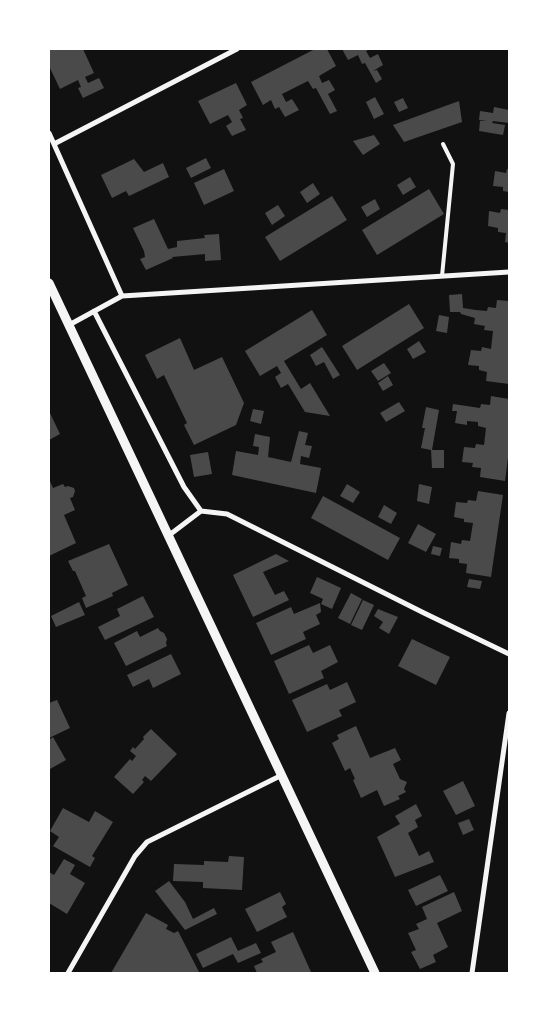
<!DOCTYPE html>
<style>
body{margin:0}
#map{position:relative;width:558px;height:1022px;overflow:hidden;background:#111;font-family:"Asap Condensed",sans-serif}
canvas{display:block}
.frame{position:absolute;inset:0;border:50px solid #fff;pointer-events:none}
</style>
<div id="map">
<canvas width="558" height="1022"></canvas>
<div class="frame"></div>
</div>
<script>
const context = document.querySelector('canvas').getContext('2d');
context.lineJoin = 'round';
function paint(path, color) {
  context.fillStyle = color;
  context.fill(path, 'evenodd');
}
function strokePath(path, color, width, dash) {
  context.strokeStyle = color;
  context.lineWidth = width;
  context.lineCap = dash ? 'butt' : 'round';
  context.setLineDash(dash || []);
  context.stroke(path);
}
paint(new Path2D(`
 M49,49H83L94,73L85,77L88,83L99,78L104,88L83,98L78,88L81,87L78,80L60,89L49,66Z
 M315,49H327L336,66L319,76L322,83L329,80L335,90L328,94L337,111L330,114L316,88L313,89L308,81L282,94L286,102L292,99L299,110L285,117L279,107L275,109L271,100L263,105L251,82Z
 M342,49H370L366,51L370,58L378,54L383,65L373,71L377,70L382,79L376,83L365,63L362,64L358,55L348,60Z
 M236,83L247,105L239,110L243,118L240,119L246,130L232,136L226,126L232,122L228,115L210,124L198,101Z
 M375,97L384,114L374,119L366,102Z
 M403,98L408,108L399,112L394,102Z
 M459,101L462,122L404,142L393,125Z
 M494,107L509,110V123L493,121L492,123L505,125L503,135L479,131L480,121H487L479,120L480,111L493,113Z
 M374,135L380,144L363,155L353,141Z
 M206,158L211,168L191,178L186,168Z
 M134,159L144,172L163,163L169,177L129,196L126,191L112,198L101,175Z
 M224,169L234,191L204,205L194,183Z
 M507,169H509V192L503,191V187L493,186L495,171L506,173Z
 M410,177L416,187L403,195L397,185Z
 M313,183L320,194L307,203L300,192Z
 M429,189L444,214L377,255L362,230Z
 M332,196L347,220L280,261L265,237Z
 M375,199L380,209L367,217L361,207Z
 M278,205L285,216L272,225L265,213Z
 M501,209L509,210V243L505,242L506,233L498,232V228L488,226L489,211L500,213Z
 M154,219L168,249L177,247V241L205,238L204,235L219,234L221,260L205,261V254L172,257L173,258L146,270L140,259L145,257L144,251L133,228Z
 M462,294L463,308L476,310L487,311L488,307L496,308L497,300L509,301V384L486,381L487,372L479,370V366L468,365L471,350L481,351L482,347L491,349L493,331L484,330L485,326L474,324L475,318L461,314L460,312H450L449,295Z
 M409,304L424,328L357,370L342,346Z
 M312,310L327,335L284,361L301,389L310,383L330,416L305,412L288,384L281,388L275,377L281,373L277,366L260,376L245,351Z
 M439,315L449,317L447,333L436,331Z
 M180,338L194,370L222,357L244,403L236,425L194,445L184,425L187,423L164,375L157,379L145,355Z
 M419,341L426,352L413,359L407,349Z
 M322,347L340,375L333,379L324,362L316,366L310,355Z
 M384,363L391,373L378,381L371,371Z
 M388,376L393,385L383,391L378,383Z
 M491,396L509,399V450L505,481L480,477L481,468L472,467L473,463L462,462L464,447L475,448L476,444L484,445L486,428L478,426V422L467,421V425L455,423L457,411H452L453,404L480,408L481,404L490,405Z
 M399,402L405,411L386,422L380,413Z
 M426,407L439,410L432,450H444V468H432L431,450L421,448L425,428H422Z
 M253,409L264,411L261,424L250,421Z
 M49,411L60,434L49,440Z
 M299,431L308,433L305,445L312,446L309,458L301,456L300,464L321,468L316,493L232,475L236,451L258,455L259,447L253,446L255,434L270,437L268,457L291,462Z
 M208,452L212,474L194,477L190,455Z
 M49,479L53,488L63,484L65,487L68,486L74,488L75,491L73,497L70,498L75,510L64,515L76,543L49,556Z
 M347,484L360,492L353,503L340,496Z
 M419,484L432,487L429,504L417,501Z
 M478,491L503,495L491,577L466,573L467,564L459,563V559L449,558L451,542L461,544L462,540L470,541L473,523L464,522V519L454,517L456,502L467,503L468,500L476,501Z
 M323,496L400,538L388,560L311,518Z
 M384,505L397,513L391,524L378,517Z
 M418,524L436,534L426,552L408,543Z
 M109,544L128,585L112,593L113,596L86,608L82,598L86,596L75,571H73L68,561Z
 M433,546L442,548L440,556L431,554Z
 M276,554L289,561L263,572L275,595L284,591L289,600L253,617L233,575Z
 M317,577L341,588L332,609L321,604L323,599L310,593Z
 M469,579L482,581L480,589L467,587Z
 M351,593L362,599L350,624L338,618Z
 M143,596L154,617L105,640L98,627L120,616L117,609Z
 M363,600L374,605L362,630L351,625Z
 M79,602L85,615L56,627L51,616Z
 M320,603L321,612L316,615L320,624L303,632L306,639L271,655L256,623L291,607L294,614Z
 M378,609L398,617L389,634L379,628L383,622L374,616Z
 M158,628L160,631L164,633L167,639L166,643L167,646L126,666L114,643L137,631L140,637Z
 M412,639L450,657L436,685L398,666Z
 M309,645L313,653L330,645L338,662L321,671L324,678L289,694L274,661Z
 M171,654L181,674L153,688L149,679L133,687L127,675Z
 M347,682L356,702L339,710L342,716L307,732L292,700L327,684L330,690Z
 M57,700L70,728L49,738V703Z
 M356,726L370,758L395,748L401,760L393,764L400,779L407,782L404,789L406,792L398,796L400,799L384,806L377,790L361,798L353,780L355,779L350,768L345,771L332,743L339,739L337,735Z
 M151,729L177,754L151,781L145,776L142,780L144,782L133,794L114,777L130,759L132,761L136,756L130,751L133,747L135,749L144,739L143,737Z
 M53,737L66,760L50,769L49,768V740Z
 M463,781L475,806L456,815L443,791Z
 M416,804L422,816L415,820L418,827L408,833L419,856L429,851L434,862L395,877L377,837L400,824L395,816Z
 M63,808L89,822L95,811L113,822L92,856L95,858L90,867L53,846L59,837L50,831Z
 M469,819L474,830L463,835L458,823Z
 M229,856L244,857L242,890L203,888V882L173,881L174,864L204,865V861L228,862Z
 M64,859L75,865L70,874L85,883L67,914L49,903V872L54,875Z
 M440,875L448,891L416,906L408,890Z
 M169,881L185,902L193,919L214,908L217,914L185,930L155,891Z
 M280,892L286,904L282,907L287,917L257,932L245,909Z
 M454,892L462,911L437,923L448,947L433,955L436,962L420,969L411,952L416,950L408,933L419,929L416,924L427,919L422,907Z
 M146,913L168,925L166,929L174,933L178,931L199,972L111,973Z
 M293,932L311,972L257,973L254,966L263,962L261,959L276,952L271,942Z
 M231,937L238,951L256,943L261,953L238,963L233,954L203,968L196,954Z`), '#4a4a4a');
strokePath(new Path2D(`
 M442,276L453,164L443,144`), '#f5f5f5', 4);
strokePath(new Path2D(`
 M49,133L122,296
 M54,144L237,49
 M94,311L184,487L201,511L227,514L424,613L509,654
 M69,325L122,296L509,272
 M168,536L201,511
 M68,973L135,856L147,842L280,776
 M472,973L509,713`), '#f5f5f5', 5);
strokePath(new Path2D(`
 M49,283L375,973`), '#f5f5f5', 9);
</script>
